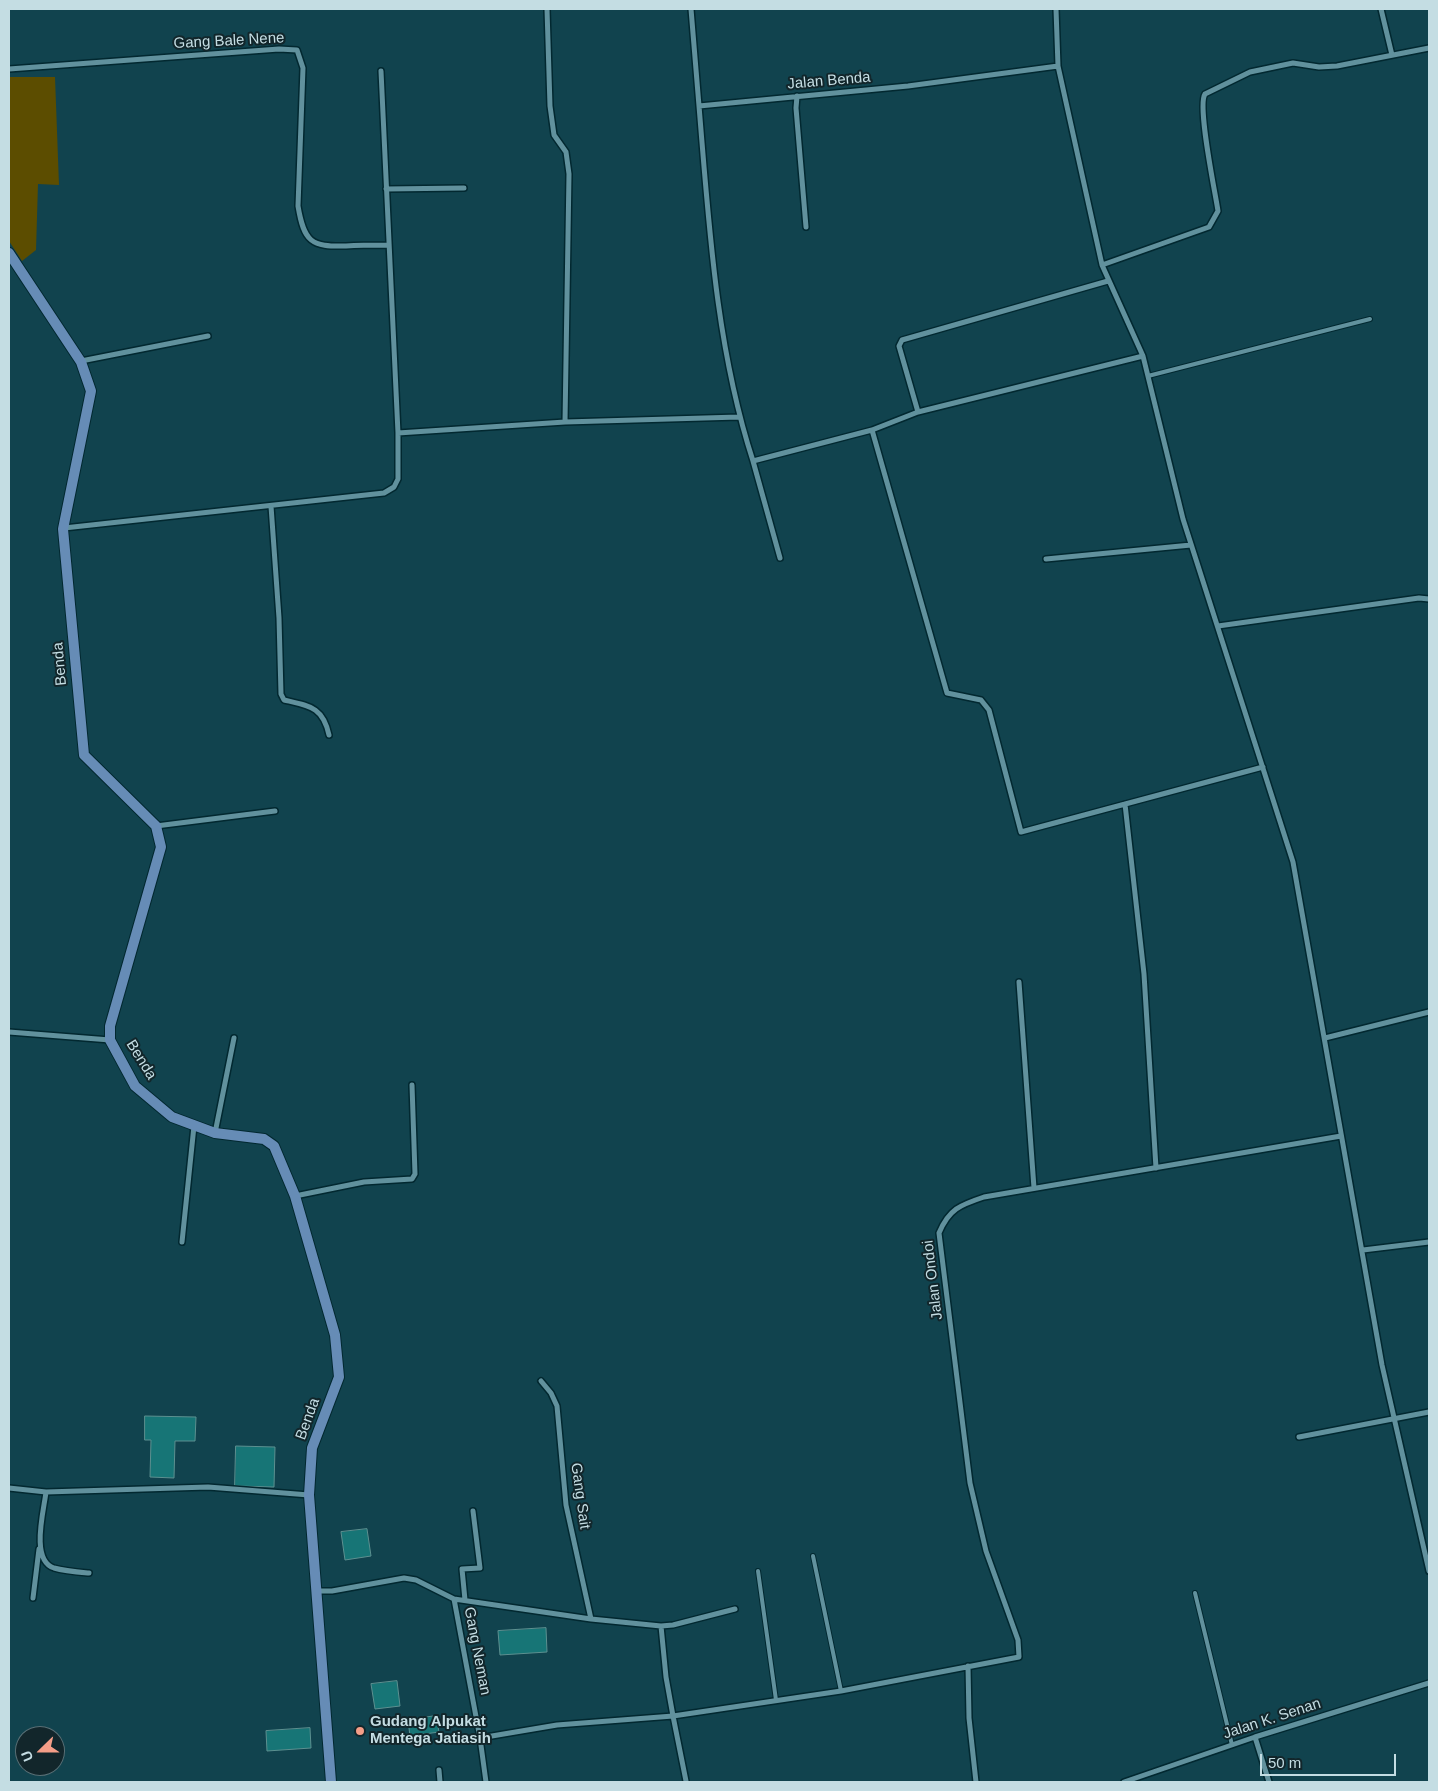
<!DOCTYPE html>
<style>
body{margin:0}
#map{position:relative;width:1438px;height:1791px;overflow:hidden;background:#11434e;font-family:Arial,sans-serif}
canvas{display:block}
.frame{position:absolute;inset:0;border:10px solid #c4dde3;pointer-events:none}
.north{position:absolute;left:15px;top:1726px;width:50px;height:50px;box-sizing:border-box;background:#12262b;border:1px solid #596f75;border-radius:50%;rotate:248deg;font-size:14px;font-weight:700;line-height:20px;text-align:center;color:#c4dde3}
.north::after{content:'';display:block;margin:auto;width:18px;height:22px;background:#f49e88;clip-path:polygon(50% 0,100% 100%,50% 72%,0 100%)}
.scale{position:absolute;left:1260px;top:1754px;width:136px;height:22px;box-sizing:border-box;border:2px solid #c4dde3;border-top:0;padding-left:6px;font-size:15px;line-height:18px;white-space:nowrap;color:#c4dde3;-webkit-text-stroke:4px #12262b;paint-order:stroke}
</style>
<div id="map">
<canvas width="1438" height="1791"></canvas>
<div class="frame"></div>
<div class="north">U</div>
<div class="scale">50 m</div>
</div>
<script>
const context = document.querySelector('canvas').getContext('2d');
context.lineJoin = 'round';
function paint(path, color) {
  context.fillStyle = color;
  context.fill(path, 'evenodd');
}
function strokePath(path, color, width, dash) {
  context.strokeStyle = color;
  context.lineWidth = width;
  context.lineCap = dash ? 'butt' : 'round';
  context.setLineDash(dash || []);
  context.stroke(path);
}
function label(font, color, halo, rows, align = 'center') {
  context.font = font + ' Arial,sans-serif';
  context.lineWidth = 4;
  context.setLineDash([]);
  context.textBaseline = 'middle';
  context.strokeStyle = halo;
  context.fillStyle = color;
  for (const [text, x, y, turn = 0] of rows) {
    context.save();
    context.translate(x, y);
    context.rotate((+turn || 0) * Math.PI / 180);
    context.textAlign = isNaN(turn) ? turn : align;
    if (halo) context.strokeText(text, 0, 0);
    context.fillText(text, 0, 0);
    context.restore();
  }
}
paint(new Path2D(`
 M9,77H55L59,185L38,184L36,250L22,261L9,241Z`), '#5c4d00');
const building = new Path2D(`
 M145,1416L196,1417L195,1441H175L174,1478L150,1477L151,1440H145Z
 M236,1446L275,1447L274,1487L235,1486Z
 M367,1529L371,1556L345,1560L341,1532Z
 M546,1628L547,1652L500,1655L498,1631Z
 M397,1681L400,1706L375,1709L371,1684Z
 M436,1716L439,1732L410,1736L408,1720Z
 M310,1728L311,1748L267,1751L266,1731Z`);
paint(building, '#177576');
strokePath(building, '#5d9090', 1);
const lane = new Path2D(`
 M1148,376L1370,319
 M813,1556L841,1691
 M758,1571L776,1700
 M1195,1593L1232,1745`);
const street = new Path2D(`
 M547,9L550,106L554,135L566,152L569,174L565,422
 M691,9L699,106L908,86L1058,66
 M1056,9L1058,66L1102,265L1143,356L1183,519L1293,862L1382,1365L1429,1571
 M1381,9L1392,55
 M9,69L279,49L297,50L303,68L298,206C304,242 311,247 346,246C360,245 374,245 389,245
 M381,71L398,433L565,422L739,417
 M797,96L796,108L806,227
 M699,106C709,225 716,347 753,461L872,430L918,412L1143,356
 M386,189L464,188
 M1102,265L1209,227L1218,211C1215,191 1197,106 1205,94L1250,72L1293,63L1319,67L1337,66L1429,48
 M81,361L208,336
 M918,412L899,346L902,340L1108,281
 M872,430L947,693L981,700L989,710L1021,832L1263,767
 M753,461L780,558
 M271,506L279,618L281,694L284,700C310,706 323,707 329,735
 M64,528L384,493L394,487L398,479V433
 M1046,559L1191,545
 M1218,626L1419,598L1429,599
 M1125,804L1144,974L1156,1168
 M156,826L275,811
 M1019,982L1034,1188
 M9,1032L110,1040
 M1325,1038L1429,1012
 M215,1133L234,1038
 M295,1196L364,1182L412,1179L415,1174L412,1085
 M182,1242L194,1126
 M1363,1250L1429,1242
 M541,1381L551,1393L557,1406L566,1505L591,1619
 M1299,1437L1429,1412
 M9,1488L46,1492L208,1487L309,1495
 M46,1492C44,1510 30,1560 54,1568C64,1571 77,1572 89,1573
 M317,1591H332L404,1578L416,1580L454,1599L591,1619L661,1626L666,1677L673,1716L841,1691L1019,1657L1018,1640L986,1551L970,1483L939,1233C949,1209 960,1205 984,1197L1341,1136
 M33,1598L39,1549
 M454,1599L480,1738L486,1782
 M465,1600L462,1569L480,1568L473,1511
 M661,1626L673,1625L735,1609
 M968,1666L969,1718L976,1782
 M1255,1737L1269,1782
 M480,1738L557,1725L673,1716L686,1781
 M439,1770L440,1782
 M1124,1782L1255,1737L1429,1683`);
const secondary = new Path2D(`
 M9,253L81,362L91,391L63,529L84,755L156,826L161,847L110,1026V1040L135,1086L172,1117L215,1133L264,1139L274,1146L295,1196L335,1335L339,1377L312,1448L309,1495L331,1782`);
strokePath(lane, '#022830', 6);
strokePath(street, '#022830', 8);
strokePath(secondary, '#022830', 12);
strokePath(lane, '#61919d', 4);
strokePath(street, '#61919d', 5);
strokePath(secondary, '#668cb6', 10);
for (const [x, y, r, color] of [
 [360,1731,5,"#f49e88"]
]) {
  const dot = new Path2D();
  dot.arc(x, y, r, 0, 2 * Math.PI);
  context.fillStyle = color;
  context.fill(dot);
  strokePath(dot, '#12262b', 2);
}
label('15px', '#c4dde3', '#12262b', [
 ["Gang Bale Nene",229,41,-3],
 ["Jalan Benda",829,81,-5],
 ["Benda",60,664,-95],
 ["Benda",141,1060,58],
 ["Jalan Ondoi",933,1280,-97],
 ["Benda",308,1419,-70],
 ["Gang Sait",580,1496,82],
 ["Gang Neman",477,1651,79],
 ["Jalan K. Senan",1272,1719,-18]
]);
label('bold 15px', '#c4dde3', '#12262b', [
 ["Gudang Alpukat",370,1722],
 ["Mentega Jatiasih",370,1739]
], 'left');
</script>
